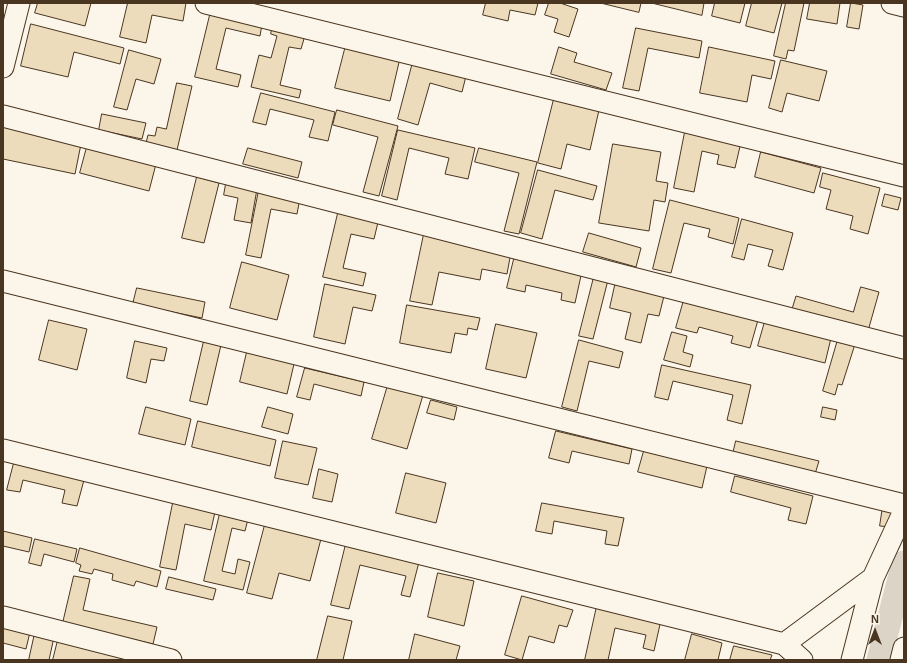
<!DOCTYPE html>
<style>
body{margin:0}
#map{position:relative;width:907px;height:663px;overflow:hidden;background:#fbf6e9;font-family:Arial,sans-serif}
canvas{display:block}
.frame{position:absolute;inset:0;border:4px solid #4a3520;pointer-events:none}
.north{position:absolute;left:855px;top:611px;width:40px;height:40px;-webkit-text-stroke:3px #fbf6e9;paint-order:stroke;rotate:0deg;font-size:11px;font-weight:700;line-height:16px;text-align:center;color:#4a3520}
.north::after{content:'';display:block;margin:auto;width:14px;height:18px;background:#4a3520;clip-path:polygon(50% 0,100% 100%,50% 72%,0 100%)}
</style>
<div id="map">
<canvas width="907" height="663"></canvas>
<div class="frame"></div>
<div class="north">N</div>
</div>
<script>
const context = document.querySelector('canvas').getContext('2d');
context.lineJoin = 'round';
function strokePath(path, color, width, dash) {
  context.strokeStyle = color;
  context.lineWidth = width;
  context.lineCap = dash ? 'butt' : 'round';
  context.setLineDash(dash || []);
  context.stroke(path);
}
function paint(path, color) {
  context.fillStyle = color;
  context.fill(path, 'evenodd');
}
strokePath(new Path2D(`
 M879,660L904,563`), '#dcd4c6', 25);
const building = new Path2D(`
 M38,3H91L85,26L35,13Z
 M128,3H186L183,21L152,15L146,43L120,37Z
 M486,3H538L535,15L510,10L508,21L483,15Z
 M549,3H560L578,9L569,37L554,32L558,19L545,15Z
 M601,3H641L639,12Z
 M652,3H704L702,15Z
 M715,3H745L740,23L712,16Z
 M752,3H782L774,33L746,26Z
 M786,3H804L794,51L788,50L786,59L774,56Z
 M810,3H840L837,24L807,19Z
 M851,3L863,5L859,29L847,27Z
 M211,11L262,24L260,36L226,28L216,69L241,75L238,87L195,77Z
 M31,24L124,48L120,64L74,52L68,77L21,66Z
 M273,24L306,32L301,49L289,47L280,85L301,90L299,98L251,87L259,55L271,58L277,36L271,34Z
 M636,28L702,41L699,58L648,48L639,91L623,88Z
 M346,45L400,58L390,101L335,88Z
 M559,47L577,53L574,62L612,73L606,90L551,74Z
 M709,47L775,61L771,79L752,75L747,102L700,93Z
 M129,50L161,59L154,84L136,79L127,110L114,107Z
 M781,60L827,71L819,101L787,93L782,112L769,108Z
 M413,62L466,76L462,92L430,83L418,125L398,119Z
 M177,83L192,86L177,150L146,143L148,135L155,136L157,127L166,129Z
 M261,93L335,112L328,141L309,137L314,120L270,109L266,125L253,122Z
 M554,99L599,110L590,150L567,144L561,169L538,163Z
 M337,110L398,126L379,196L363,192L378,137L333,125Z
 M102,114L146,123L142,139L99,130Z
 M3,127L81,144L75,174L3,159Z
 M398,130L475,148L468,179L445,174L449,158L409,148L397,200L382,196Z
 M685,132L741,142L735,168L717,164L719,155L702,151L694,192L674,188Z
 M613,144L661,152L656,181L668,183L665,202L654,200L649,231L599,223Z
 M87,147L156,164L149,191L80,173Z
 M248,148L302,162L298,178L243,164Z
 M479,148L537,162L519,234L504,231L519,173L475,162Z
 M761,152L821,168L814,193L755,177Z
 M538,170L597,186L593,200L555,190L542,239L521,233Z
 M823,173L880,188L868,234L850,229L853,216L826,209L831,190L820,187Z
 M197,177L219,183L204,243L182,238Z
 M226,184L257,189L251,223L234,220L238,198L224,195Z
 M259,190L300,198L297,214L271,209L261,258L246,255Z
 M885,194L901,198L898,210L882,206Z
 M670,200L739,218L733,244L708,237L710,229L684,223L671,273L653,269Z
 M339,209L379,218L374,239L351,234L343,268L366,273L363,286L323,277Z
 M742,219L793,233L783,270L768,266L773,250L748,244L744,260L732,257Z
 M589,233L641,248L636,267L583,252Z
 M424,234L511,252L507,274L482,269L480,280L439,272L432,305L410,301Z
 M515,255L582,271L575,303L561,300L562,293L526,285L525,292L507,288Z
 M242,262L289,275L277,320L230,308Z
 M594,277L608,280L593,339L579,336Z
 M616,281L665,292L659,316L648,314L641,343L625,339L631,313L610,308Z
 M325,284L376,295L372,311L353,307L345,344L314,337Z
 M861,287L879,292L868,331L792,309L796,296L853,312Z
 M137,288L205,302L202,318L133,304Z
 M684,300L758,320L750,348L731,343L733,336L699,327L697,333L676,328Z
 M407,305L480,318L477,330L468,328L467,335L455,333L451,353L400,343Z
 M766,318L832,334L825,363L758,346Z
 M49,320L87,329L77,370L39,360Z
 M496,324L537,333L526,378L486,369Z
 M672,332L687,336L683,352L693,355L690,367L664,360Z
 M839,336L856,341L842,385L838,384L835,395L823,391Z
 M579,340L623,352L619,368L589,361L577,411L562,407Z
 M135,341L167,348L164,361L151,359L146,383L127,378Z
 M204,341L221,345L207,405L190,401Z
 M247,352L294,364L287,394L240,382Z
 M662,365L751,385L742,424L727,420L733,395L673,381L668,400L655,397Z
 M305,368L364,382L361,396L314,384L310,400L297,397Z
 M388,385L423,395L407,449L372,439Z
 M431,400L457,407L454,420L427,413Z
 M146,407L191,419L185,445L139,434Z
 M268,407L293,414L288,434L262,427Z
 M823,407L837,410L835,420L821,417Z
 M198,421L276,440L270,466L192,447Z
 M556,431L632,449L629,464L572,451L569,463L549,458Z
 M283,441L317,448L308,485L275,478Z
 M736,441L819,461L815,474L733,454Z
 M644,451L707,466L702,488L638,472Z
 M14,463L84,480L77,506L62,503L65,490L23,480L20,492L7,490Z
 M319,469L338,474L332,502L313,498Z
 M406,473L446,483L436,523L396,513Z
 M735,476L813,496L806,524L788,520L791,508L731,492Z
 M173,503L215,512L211,530L185,524L176,570L160,567Z
 M542,503L624,518L618,546L605,544L607,531L554,521L552,534L536,531Z
 M883,506H893L891,527L880,526Z
 M221,509L249,515L245,531L232,528L222,571L235,574L238,559L250,562L243,590L204,581Z
 M266,521L322,535L310,581L279,573L272,599L247,593Z
 M3,531L32,538L29,552L3,546Z
 M35,539L77,549L74,562L44,554L41,566L29,563Z
 M346,544L419,562L410,597L401,595L406,576L360,565L349,609L331,605Z
 M80,548L161,571L157,587L136,581L134,586L112,580L113,574L94,569L92,574L79,571L81,565L76,563Z
 M438,573L474,581L464,626L428,617Z
 M74,576L90,579L83,610L157,627L153,644L63,623Z
 M169,577L216,589L213,600L166,589Z
 M522,596L573,610L567,627L559,625L554,643L529,636L522,660L505,655Z
 M597,606L661,620L654,651L643,648L646,635L615,628L608,660H585Z
 M328,616L352,621L343,660H317Z
 M3,626L30,632L26,649L3,643Z
 M35,633L54,637L49,660H29Z
 M415,634L460,646L456,660H409Z
 M692,634L722,643L718,660H685Z
 M58,640L128,656L127,660H53Z
 M734,646L772,655L770,660H730Z`);
paint(building, '#ecdcbc');
strokePath(building, '#4a3520', 1);
const minor = new Path2D(`
 M206,3L904,176
 M892,3L904,6
 M3,67L19,3
 M3,116L904,348
 M3,281L904,505
 M3,450L784,644
 M3,617L171,660
 M802,660L784,644L873,578
 M852,660L873,578L904,511
 M901,660L904,648`);
strokePath(minor, '#4a3520', 23);
strokePath(minor, '#fbf6e9', 21);
</script>
